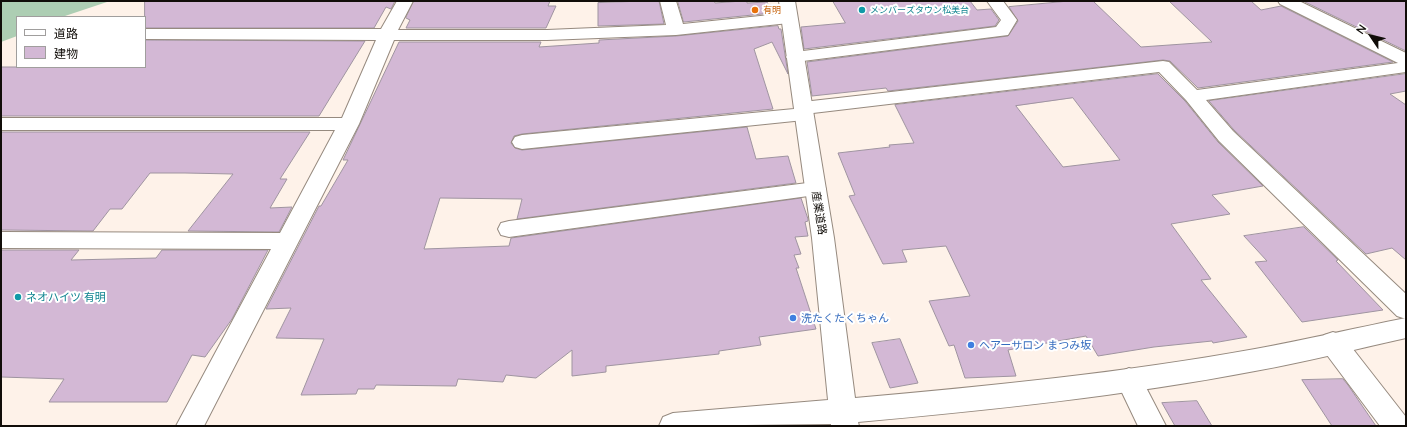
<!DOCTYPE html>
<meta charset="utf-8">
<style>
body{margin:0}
#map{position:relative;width:1407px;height:427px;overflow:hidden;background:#fef2e9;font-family:Lato,"Noto Sans JP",sans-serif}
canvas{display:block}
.frame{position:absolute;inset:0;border:2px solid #110d09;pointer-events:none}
.legend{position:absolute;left:16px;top:16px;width:130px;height:52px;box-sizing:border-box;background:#fff;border:1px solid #a09e9d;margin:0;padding:5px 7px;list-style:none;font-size:12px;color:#110d09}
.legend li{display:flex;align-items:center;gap:8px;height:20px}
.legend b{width:20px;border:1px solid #a09e9d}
.north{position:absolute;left:1351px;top:16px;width:40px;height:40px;-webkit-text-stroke:3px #fff;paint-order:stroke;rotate:305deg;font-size:11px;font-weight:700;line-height:16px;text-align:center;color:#110d09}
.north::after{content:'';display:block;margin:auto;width:14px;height:18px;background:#110d09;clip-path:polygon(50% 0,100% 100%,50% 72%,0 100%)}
</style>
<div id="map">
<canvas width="1407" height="427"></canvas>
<div class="frame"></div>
<ul class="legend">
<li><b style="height:5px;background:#fff"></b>道路</li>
<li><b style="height:11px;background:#d3b8d5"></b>建物</li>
</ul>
<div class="north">N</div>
</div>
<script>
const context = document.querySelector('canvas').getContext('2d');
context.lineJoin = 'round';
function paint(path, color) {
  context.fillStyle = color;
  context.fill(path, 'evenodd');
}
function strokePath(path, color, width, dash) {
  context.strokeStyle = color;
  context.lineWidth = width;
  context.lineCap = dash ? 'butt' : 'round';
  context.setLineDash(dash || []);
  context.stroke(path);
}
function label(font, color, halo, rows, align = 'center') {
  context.font = font + ' Lato,"Noto Sans JP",sans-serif';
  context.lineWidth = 4;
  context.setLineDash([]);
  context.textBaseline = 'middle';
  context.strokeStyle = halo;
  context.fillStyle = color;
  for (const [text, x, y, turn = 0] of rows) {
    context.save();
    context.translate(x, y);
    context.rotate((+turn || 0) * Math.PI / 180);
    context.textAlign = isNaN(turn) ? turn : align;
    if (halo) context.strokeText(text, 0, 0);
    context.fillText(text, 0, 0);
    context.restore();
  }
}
paint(new Path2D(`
 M1,1H110L62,17H17V36L1,42Z`), '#adceb3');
const building = new Path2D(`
 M145,1H395L391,9L386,7L374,28H145Z
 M414,1H550L548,6H556L546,28H406L410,20L406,18Z
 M644,1H659L664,24L598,26V3Z
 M678,1H714L715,3L742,1H747V3L767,2L772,13L684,22Z
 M833,1H970L977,10L991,9L999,20L995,26L804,49L801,27L845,23Z
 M1069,1H1093L1141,47L1212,42L1169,1H1251L1261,10L1281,6L1393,62L1198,88L1170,61L1163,60L888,91L886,88L812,96L807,62L1008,36L1018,21L1009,7Z
 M1310,1H1406V51L1305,2Z
 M778,26L779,29H781L788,74L772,42L754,49L773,109L522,134L514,136L511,143L515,148L522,150L747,127L756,159L788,156L796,183L517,219L522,199L440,198L424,249L509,246L511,238L801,198L808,219V221L805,222L808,236L795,237L801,254L794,255L799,268H796L816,329L759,337L761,345L719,351V354L606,366V372L572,376V350L536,378L506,375L503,382L458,379L456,386L376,385L374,389H358L356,394L301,395L324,339L276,338L291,308L266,309L319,206H321L348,160H343L399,42H541L539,47L599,43V40L676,36Z
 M145,40L365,41L319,116H1V67H145Z
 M1158,74L1185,101L1218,142L1263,186L1212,195L1230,214L1171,224L1211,279L1201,280L1247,337L1213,343L1212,341L1154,347L1098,356L1086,336L1008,350L1016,376L965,378L954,345L949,346L929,301L970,296L946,246L902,250L907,262L883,264L849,196L855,195L838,153L890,147L889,145L914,143L895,105ZM1073,98L1120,160L1063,167L1016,106Z
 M1406,74V91L1390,94L1406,105V260L1392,248L1366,254L1234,130L1209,101Z
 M1,132H310L280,179H287L270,208L292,207L279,232L188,231L233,174L185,173H150L122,209H110L93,231L1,230Z
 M1304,227L1338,260L1336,261L1383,310L1302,322L1255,262L1267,261L1244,236Z
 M1,250H79L71,260L156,258L162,250H268L232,319L205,357L192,355L167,402H49L64,379L1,377Z
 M900,339L918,383L890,388L872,343Z
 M1343,379L1348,385L1376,426H1332L1302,380Z
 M1197,401L1212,426H1175L1162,403Z`);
paint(building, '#d3b8d5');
strokePath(building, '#9f94a0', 1);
const street = new Path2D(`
 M397,1H413L398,30H547L666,25L660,1H676L683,24L789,13L795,14L797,18L795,22L789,23L676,35L547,40H394L359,124L204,426H176L271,249L1,248V232L280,233L335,130H1V118H342L376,40L145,39V29H381Z
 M987,1H1003L1017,20L1008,35L795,62L789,61L786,57L789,53L795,52L996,27L1001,20Z
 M1278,1H1299L1406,53V72L1206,100L1233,131L1406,294V319L1397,316L1219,141L1186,100L1159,72L813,113L811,118L804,120L522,149L515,147L512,142L515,137L522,135L794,109L796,104L803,102L1163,61L1169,62L1197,90L1398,63L1280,4Z
 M815,182L823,184L826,189L823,194L509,237L501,235L498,229L501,223L509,221Z
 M1333,332L1342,335L1406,417V426H1380L1324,351L1320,343L1324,335Z
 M1129,368L1138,372L1166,426H1138L1116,380L1120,372Z`);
const secondary = new Path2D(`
 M779,1H795L834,238L855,398C989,386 1123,373 1255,349C1305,340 1356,328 1406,318V338C1356,349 1306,362 1255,371C1124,396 991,410 858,422L859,426H831V424L659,426L663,417L673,413L828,400L812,238Z`);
strokePath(street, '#968a7f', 2);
strokePath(secondary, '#968a7f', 2);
paint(street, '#fff');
paint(secondary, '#fff');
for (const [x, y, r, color] of [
 [755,10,4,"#e8710a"],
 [862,10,4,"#0f9aa8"],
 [18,297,4,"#0f9aa8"],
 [793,318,4,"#3f7fe0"],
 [971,345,4,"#3f7fe0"]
]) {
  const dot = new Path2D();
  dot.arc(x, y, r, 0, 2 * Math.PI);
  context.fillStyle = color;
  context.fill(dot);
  strokePath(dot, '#fff', 1.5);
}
label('9px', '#c56008', '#fff', [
 ["有明",763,10]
], 'left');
label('9px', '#0d838f', '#fff', [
 ["メンバーズタウン松美台",870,10]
], 'left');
label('11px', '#110d09', '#fff', [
 ["産業道路",819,213,81]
]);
label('11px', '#0d838f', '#fff', [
 ["ネオハイツ 有明",26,297]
], 'left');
label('11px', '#366cbe', '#fff', [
 ["洗たくたくちゃん",801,318],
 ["ヘアーサロン まつみ坂",979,345]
], 'left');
</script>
